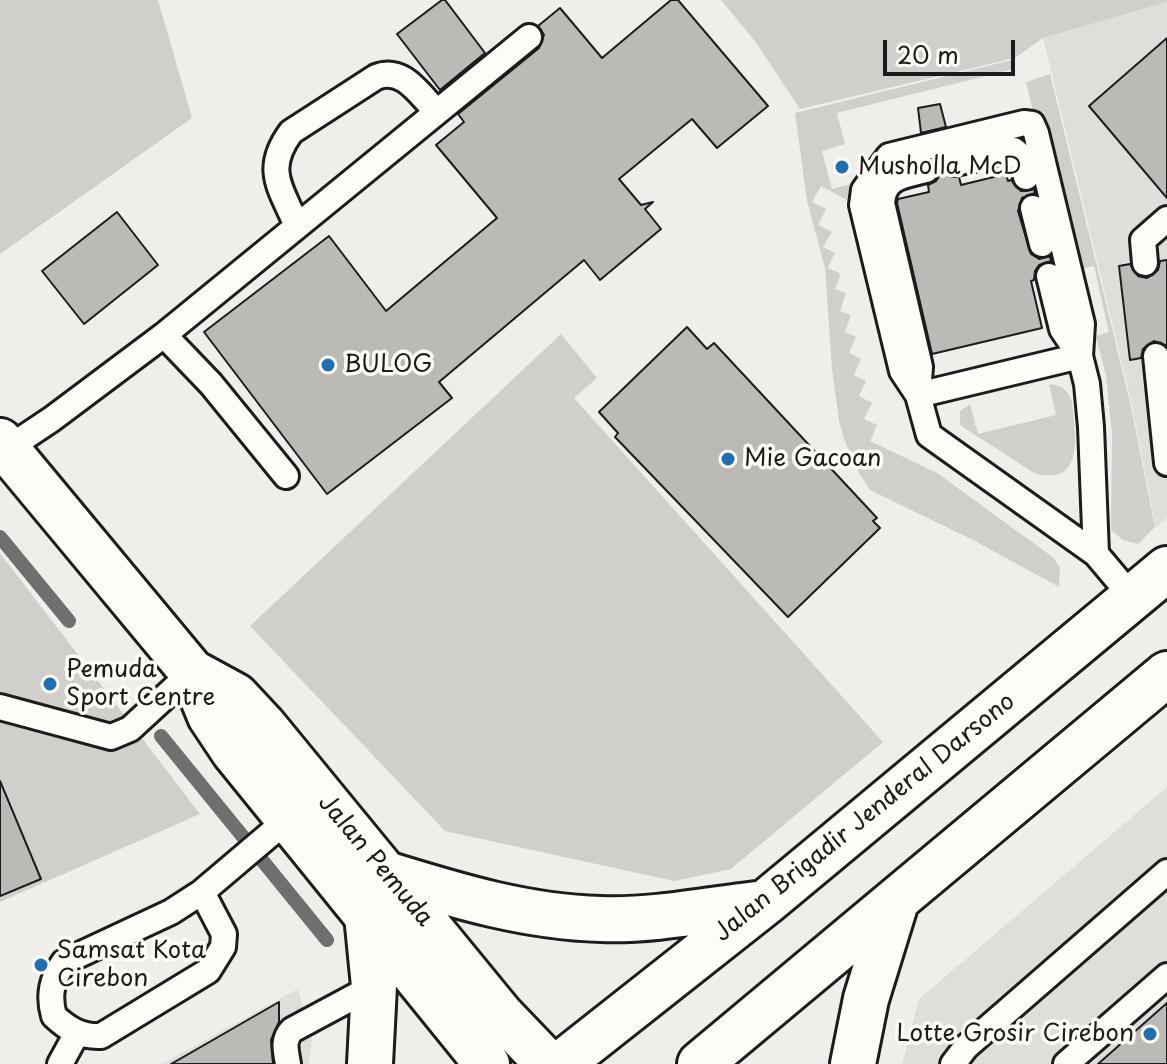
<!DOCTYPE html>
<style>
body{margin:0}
#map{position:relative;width:1167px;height:1064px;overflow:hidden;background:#f0eeea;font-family:"Playpen Sans",sans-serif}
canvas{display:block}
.scale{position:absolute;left:883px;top:40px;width:132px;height:36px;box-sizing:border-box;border:4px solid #1c1c1c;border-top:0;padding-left:10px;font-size:24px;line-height:28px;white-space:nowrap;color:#1c1c1c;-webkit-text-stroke:6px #fdfcf7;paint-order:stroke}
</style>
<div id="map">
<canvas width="1167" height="1064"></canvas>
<div class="scale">20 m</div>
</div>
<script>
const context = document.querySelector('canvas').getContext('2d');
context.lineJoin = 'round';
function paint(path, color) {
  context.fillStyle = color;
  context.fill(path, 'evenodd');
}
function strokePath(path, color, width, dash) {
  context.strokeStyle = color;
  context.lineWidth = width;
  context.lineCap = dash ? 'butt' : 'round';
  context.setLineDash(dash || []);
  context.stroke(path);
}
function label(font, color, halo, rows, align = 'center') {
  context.font = font + ' "Playpen Sans",sans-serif';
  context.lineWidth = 7;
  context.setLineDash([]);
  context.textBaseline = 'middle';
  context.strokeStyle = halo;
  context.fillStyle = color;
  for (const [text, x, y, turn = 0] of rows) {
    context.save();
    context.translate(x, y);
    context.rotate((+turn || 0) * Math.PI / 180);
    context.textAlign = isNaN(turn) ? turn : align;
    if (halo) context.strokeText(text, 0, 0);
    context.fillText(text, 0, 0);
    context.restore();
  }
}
paint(new Path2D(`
 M1167,2V518L1156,527L1131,401L1043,38Z
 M1167,787V1064H902L919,999Z
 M298,989L312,1038L309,1064H162Z`), '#e0deda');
paint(new Path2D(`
 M0,0H158L192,118L0,254Z
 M721,0H1167V2L1043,38L1015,58L800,109L755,41Z
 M1012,60L1014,69L837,113L845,144L822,151L832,189L855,183L856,187L847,200L821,186L812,202L826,209L818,225L832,232L823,247L835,253L828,268L841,274L835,289L846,293L840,311L851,315L845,332L856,337L849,353L861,359L854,375L866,381L859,396L872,403L864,419L877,425L870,441L937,473L1054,558L1060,568L1059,587L975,541L870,490L859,473L844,439L839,421L832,369L825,268L807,201L795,113Z
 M1050,74L1130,402L1155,527L1138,544L1123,540L1111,530L1112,434L1106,376L1096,336L1109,332L1094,266L1080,269L1043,113L1034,115L1026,82Z
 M561,334L597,378L574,398L883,742L731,869L674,881L445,831L250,626Z
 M1049,384C1056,385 1062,386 1066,391C1074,399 1073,412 1074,422C1077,453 1075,485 1034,473L960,425V411L970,404L978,434L1056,415Z
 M0,553L200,814L0,902Z`), '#d0cfcc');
strokePath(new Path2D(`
 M0,537L69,621
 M161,736L327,940`), '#706f6d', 14);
const building = new Path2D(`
 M442,0H445L485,53L440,90L397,34Z
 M671,0H678L768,106L717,148L692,119L619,179L641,205L653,202L645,209L661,229L600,280L584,260L439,382L452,398L327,494L204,332L329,236L386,311L497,218L436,145L464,122L458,114L539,48L544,35L538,26L560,8L602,58Z
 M1167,38V198L1089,106Z
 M940,104L946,127L921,133L918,108Z
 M941,159L943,172L951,177H959L961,185L1006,174L1008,181L1011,180L1021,191L1034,189L1035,193L1022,198L1018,211L1031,254L1039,259L1050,256L1051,261L1039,265L1035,271L1034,280L1031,281L1042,328L932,354L897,203L898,199L929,192L928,185L936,181L940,175L941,167L937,160Z
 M117,212L158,265L84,324L42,271Z
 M1167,260V346L1154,341L1143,349L1141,358L1130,360L1119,266L1130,264L1138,276L1147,278L1158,270L1160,261Z
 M687,327L707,349L714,343L877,518L873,521L880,528L788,617L615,437L618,433L599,412Z
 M0,781L41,879L0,896Z
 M279,1002V1022L271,1040L273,1064H171Z
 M1167,1003V1064H1098Z`);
paint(building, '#bbbab6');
strokePath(building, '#1c1c1c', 2);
const service = new Path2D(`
 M1024,123L1032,124L1036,133L1082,324L1080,356L1087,384L1091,427L1096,554L929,435L918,395L902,371L862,205L864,190L889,156Z
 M955,163L1014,150L1021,156L1026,177
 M926,170C904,176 884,176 882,203L920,367L918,395L1080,356L1062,329L1049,276
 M1033,208L1042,244
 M297,226C281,188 263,170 291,132L376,77C403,66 419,94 437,112
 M1145,263L1143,240L1167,219
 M164,335L529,37
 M1156,356L1167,463
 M7,449L52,419L164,335L211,384L286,476
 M1096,554L1133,598
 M0,707L111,737L130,729L192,672
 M202,892L224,934L223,947L208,971L101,1036C81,1037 68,1029 54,1016C48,995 52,979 64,962L171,912L202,892L294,814
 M60,1064L77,1033
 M288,1064C286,1051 282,1040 292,1030L374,986
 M953,1064L966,1047L1167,872
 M1066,1064L1167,976`);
const tertiary = new Path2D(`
 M0,441L192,672L210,716L234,752L487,1064
 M192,672L236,696L264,726L501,1015L548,1064`);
const trunk = new Path2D(`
 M386,874C457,896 526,917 601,919C655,921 711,909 765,903
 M367,915L374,986L370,1064
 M561,1064L765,903L1167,569
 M700,1064L1167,674
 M853,1064L866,999L896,902`);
strokePath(service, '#1c1c1c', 30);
strokePath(tertiary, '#1c1c1c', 50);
strokePath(trunk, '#1c1c1c', 50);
strokePath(service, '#fdfcf7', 24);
strokePath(tertiary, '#fdfcf7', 44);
strokePath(trunk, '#fdfcf7', 44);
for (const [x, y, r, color] of [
 [842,167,8,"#1f6fb2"],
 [328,365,8,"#1f6fb2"],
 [728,459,8,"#1f6fb2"],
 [50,684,8,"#1f6fb2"],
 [41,965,8,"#1f6fb2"],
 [1150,1034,8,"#1f6fb2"]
]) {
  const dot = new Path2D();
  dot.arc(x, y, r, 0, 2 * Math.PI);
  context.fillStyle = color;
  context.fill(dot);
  strokePath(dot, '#fdfcf7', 3);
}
label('24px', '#1c1c1c', '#fdfcf7', [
 ["Musholla McD",858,167],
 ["BULOG",344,365],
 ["Mie Gacoan",744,459],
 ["Pemuda",66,670],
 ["Sport Centre",66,698],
 ["Samsat Kota",57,951],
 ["Cirebon",57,979],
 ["Lotte Grosir Cirebon",1134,1034,"right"]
], 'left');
label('24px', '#1c1c1c', '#fdfcf7', [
 ["Jalan Brigadir Jenderal Darsono",865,818,-39],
 ["Jalan Pemuda",375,861,50]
]);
</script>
